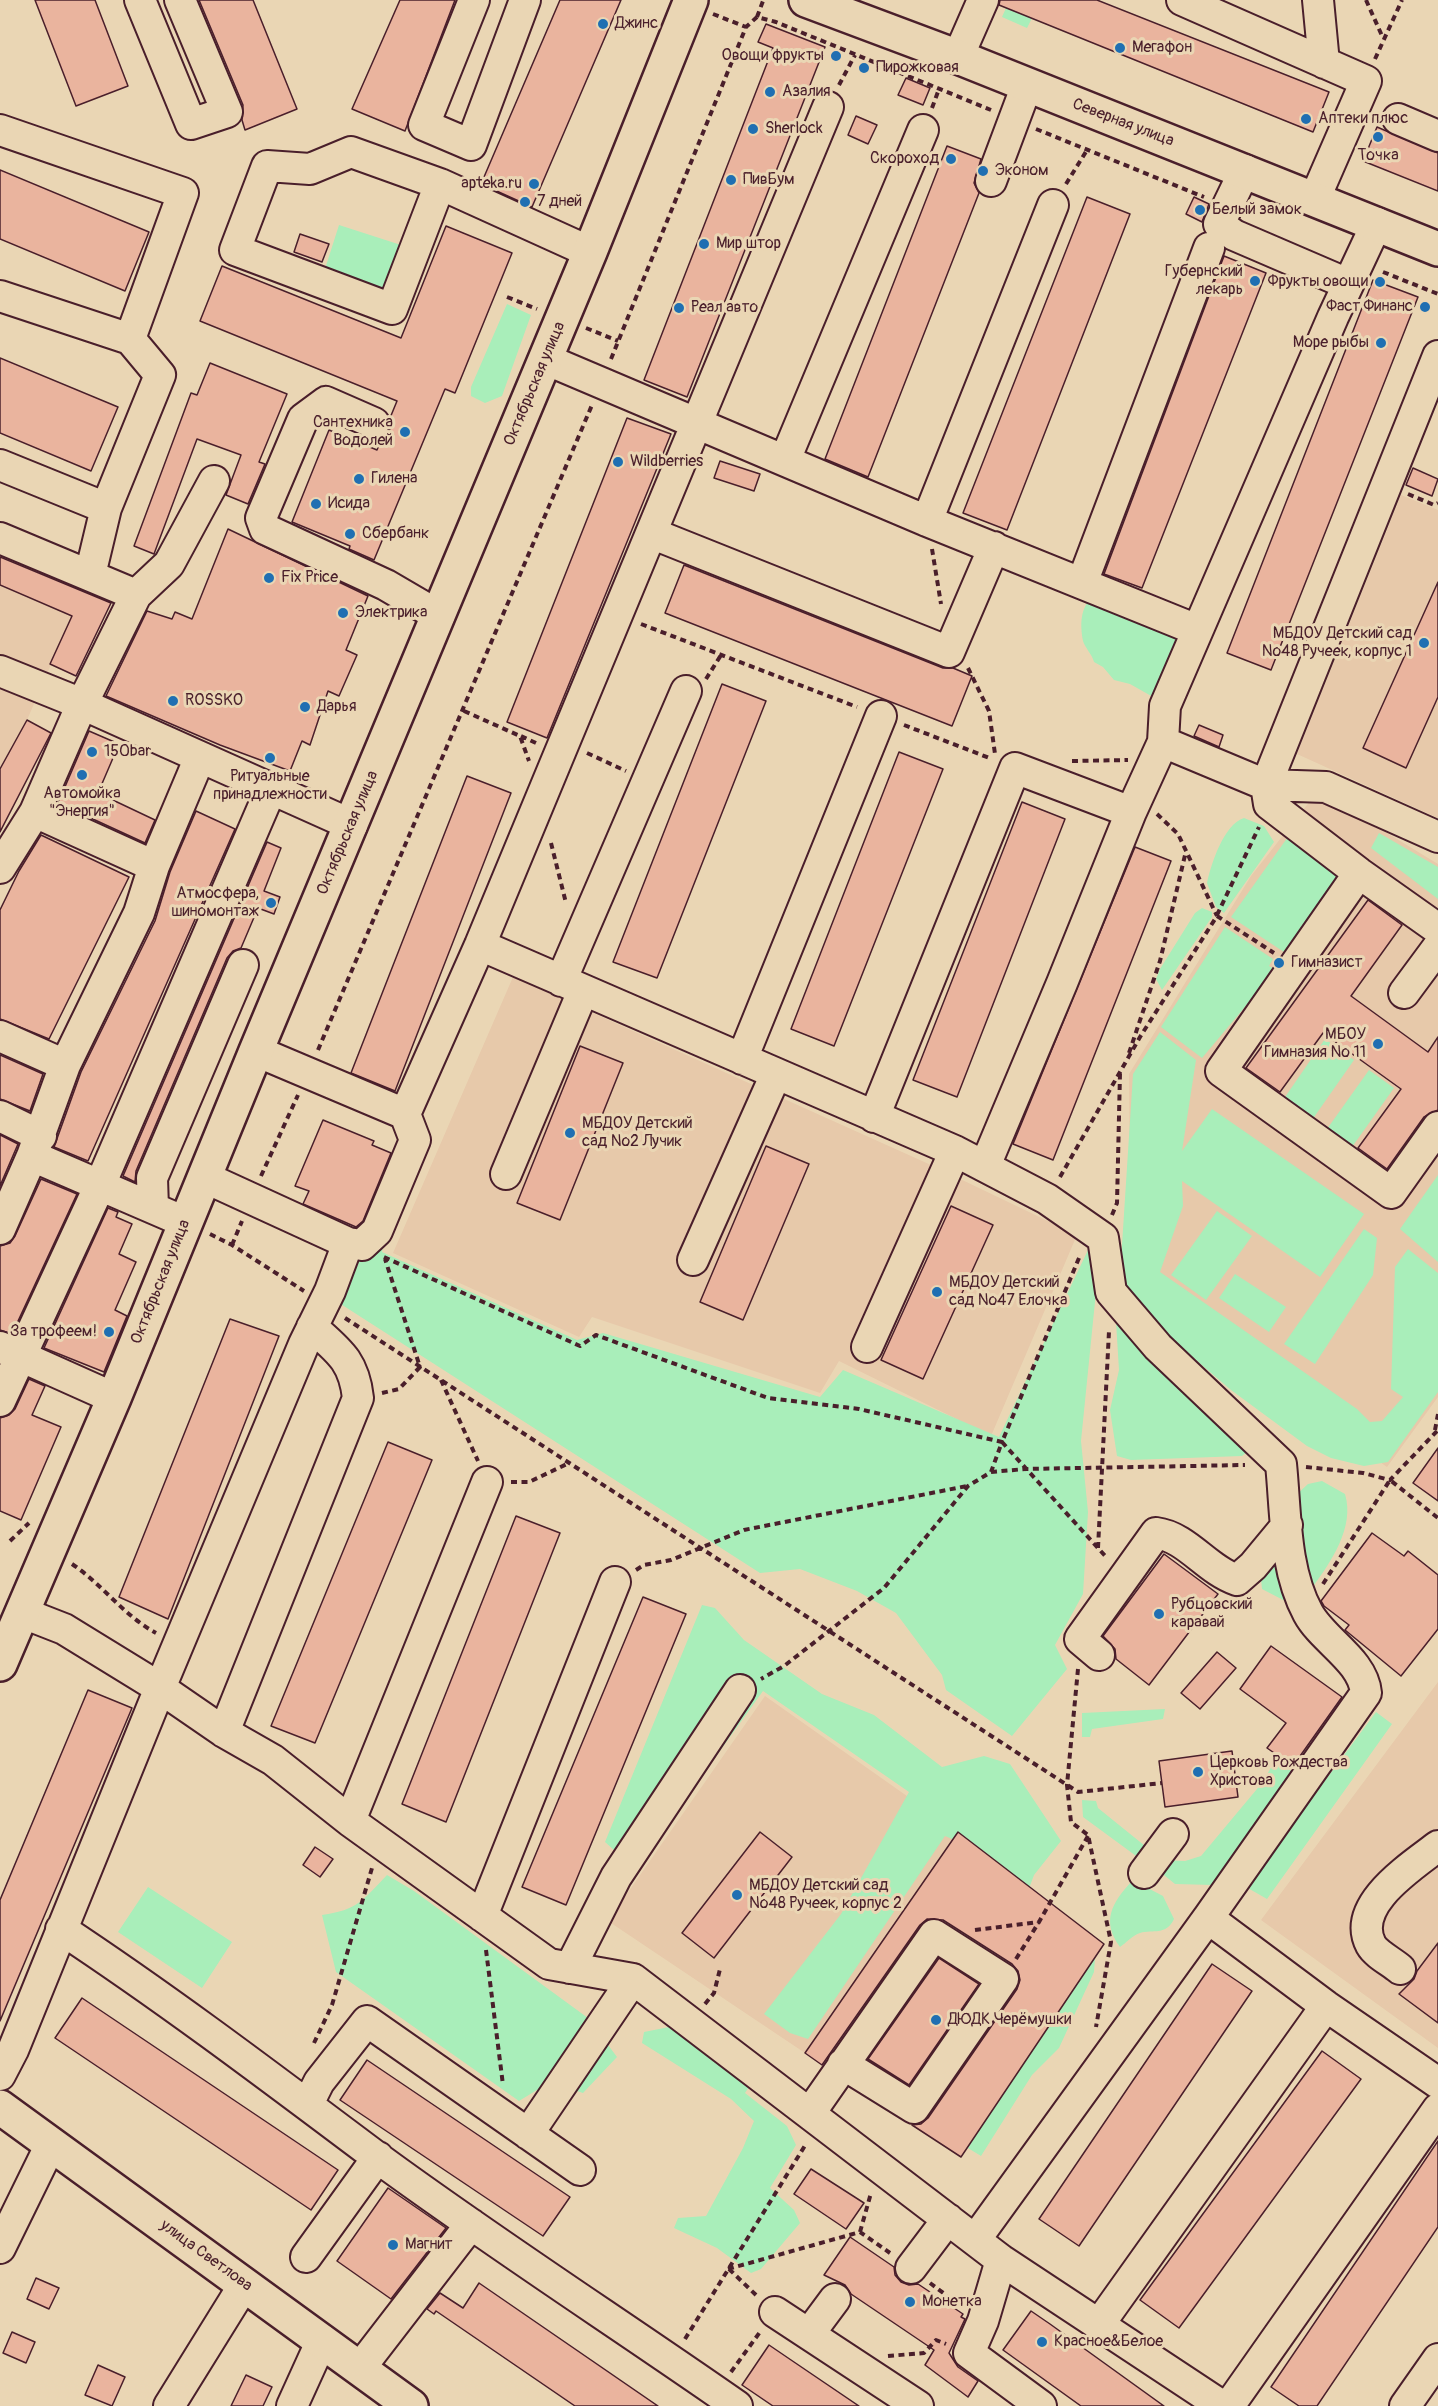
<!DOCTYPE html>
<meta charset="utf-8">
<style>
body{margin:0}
canvas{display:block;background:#ead6b4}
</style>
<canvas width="1438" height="2406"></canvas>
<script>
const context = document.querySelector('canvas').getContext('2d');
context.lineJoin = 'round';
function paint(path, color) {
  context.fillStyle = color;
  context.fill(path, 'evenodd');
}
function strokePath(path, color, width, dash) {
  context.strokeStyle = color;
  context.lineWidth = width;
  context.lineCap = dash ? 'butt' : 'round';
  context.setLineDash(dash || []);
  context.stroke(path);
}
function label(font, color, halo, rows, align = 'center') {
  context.font = font + ' Pangolin,sans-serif';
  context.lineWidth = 6;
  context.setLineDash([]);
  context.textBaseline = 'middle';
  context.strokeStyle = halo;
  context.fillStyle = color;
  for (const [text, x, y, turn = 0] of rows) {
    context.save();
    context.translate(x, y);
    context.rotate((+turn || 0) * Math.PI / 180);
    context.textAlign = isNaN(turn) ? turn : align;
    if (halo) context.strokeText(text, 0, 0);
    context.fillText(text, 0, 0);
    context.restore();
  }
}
paint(new Path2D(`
 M1401,495L1438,510V818L1297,754Z
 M0,584L72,616L27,720L0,769Z
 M1318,791L1438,864V1397L1387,1467L1131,1288L1129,1074L1251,876Z
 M513,977L931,1165L1077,1235L991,1436L839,1361L820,1393L592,1317L579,1337L393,1253Z
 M1438,1682V2048L1261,1920Z
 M765,1696L958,1832L805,2053L608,1921Z`), '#e7c9aa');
paint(new Path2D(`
 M1006,8L1032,18L1027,28L1002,17Z
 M339,225L401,245L385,293L324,272Z
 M507,304L531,315L502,396L485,403L471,396V387Z
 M1093,596L1186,635L1153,697L1130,684L1114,680L1103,667L1094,662C1092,654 1085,648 1083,641C1080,624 1080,608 1093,596Z
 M1244,818L1264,826L1274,842L1224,913L1216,907L1207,883C1211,864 1224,824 1244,818Z
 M1379,833L1438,867V899L1371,848Z
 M1290,834L1341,878L1290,956L1231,917Z
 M1202,908L1212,912V917L1162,990L1156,979L1160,969L1195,913Z
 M1225,927L1273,959L1269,966L1276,970L1202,1058L1161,1027Z
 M1160,1032L1196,1060L1182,1151L1212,1109L1364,1214L1320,1277L1182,1181L1183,1206L1160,1272L1357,1409L1370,1422L1382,1421L1403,1397L1391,1389L1395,1267L1408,1249L1438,1273V1392L1388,1462L1364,1466L1331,1458L1307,1446L1231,1390L1141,1313L1120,1276L1133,1074Z
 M1325,1039L1354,1060L1312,1120L1283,1100Z
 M1369,1070L1394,1088L1352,1147L1327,1129Z
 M1438,1175V1262L1400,1229Z
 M1217,1211L1252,1236L1206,1300L1171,1275Z
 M1364,1229L1377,1238L1373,1275L1315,1364L1284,1344Z
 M383,1244L382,1252L577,1340L603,1333L820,1397L843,1370L999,1437L1088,1250L1100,1252L1081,1441L1088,1512L1083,1594L1055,1645L1067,1669L1012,1736L946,1690L942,1675L896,1613L857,1591L800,1569L760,1573L336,1301L359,1259Z
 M1235,1274L1286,1307L1269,1332L1219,1298Z
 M1125,1320L1249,1450L1242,1456L1131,1460L1117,1456L1110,1410L1119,1370L1116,1322Z
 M1322,1481L1345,1494C1355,1527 1331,1562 1312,1588L1306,1586L1295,1496L1308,1484Z
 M1272,1553L1292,1598L1287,1602L1262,1589L1261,1579Z
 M702,1605L715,1608L744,1640L822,1694L874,1715L942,1767L984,1756L1010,1764L1061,1841L1034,1875L1027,1894L1096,1945L1094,1972L1059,2048L1032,2075L981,2156L958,2142L929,2112L1019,1980L979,1954L943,1924L964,1844L945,1836L808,2039L790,2033L764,2014L841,1914L909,1792L763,1691L635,1869L605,1842Z
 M1165,1709L1163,1719L1092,1729L1090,1737H1082V1713Z
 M1376,1712L1392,1724L1267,1899L1246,1887Z
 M1276,1759L1295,1774L1213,1885L1175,1884L1154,1867L1160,1860L1185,1861L1201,1856L1262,1783Z
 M1082,1800L1096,1801L1098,1808L1150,1850L1147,1864L1083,1817Z
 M387,1875L414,1891L588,2018L617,2057L583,2093L550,2082L519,2101L336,1972L322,1915C358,1910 363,1900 387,1875Z
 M1131,1882L1138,1883L1163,1896L1174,1919C1166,1936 1153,1929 1140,1933C1133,1935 1126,1943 1120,1947C1101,1921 1112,1903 1131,1882Z
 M148,1887L232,1942L202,1988L118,1932Z
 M669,2027L754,2079L745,2093L787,2126L796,2145L770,2188L794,2210L800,2223L761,2269L751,2273L717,2248L674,2228L678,2218L706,2216L743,2148L754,2121L731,2099L642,2043L644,2032Z`), '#a9eeba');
const building = new Path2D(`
 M35,0H95L128,86L76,106Z
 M199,0H253L297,109L245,130L242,120L243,105Z
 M400,0H455L405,131L352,109Z
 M560,0H621L532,207L481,184Z
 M1000,0H1097L1329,92L1313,132L999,5Z
 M766,24L825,47L687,397L644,380L773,48L758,42Z
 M906,78L930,88L923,105L898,95Z
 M856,116L877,125L868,144L848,135Z
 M1377,127L1438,153V191L1363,161Z
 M947,146L981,159L974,183L979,193L868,477L825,459Z
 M0,170L149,232L125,291L0,239Z
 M1087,197L1130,214L1007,530L963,513Z
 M1194,197L1209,204L1202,222L1186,214Z
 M446,226L512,253L455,393L445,389L374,560L349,549L350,546L292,522L329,430L377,450L382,438L390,429V418L397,401L200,321L222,266L401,338Z
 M300,234L329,244L322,262L294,252Z
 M1224,256L1266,273L1142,588L1104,574Z
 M1373,280L1418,297L1271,670L1227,653Z
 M0,358L118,407L91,471L0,433Z
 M210,363L287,394L259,462L265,464L248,504L226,495L241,455L197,439L154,554L134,546L191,393L197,395Z
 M627,418L671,434L547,738L507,722Z
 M720,461L760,474L754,491L714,478Z
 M1413,468L1438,479L1432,496L1406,485Z
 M228,529L368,596L346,650L357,655L339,696L328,691L310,745L302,741L290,771L220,745L106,696L147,611L172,619L175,612L192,619Z
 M0,557L111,603L76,676L50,664L72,616L0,585Z
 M684,565L943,668H953L972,676L952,726L665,613Z
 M1438,582V697L1406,768L1363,748Z
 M722,684L766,701L657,978L613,962Z
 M27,720L51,733L0,832V769Z
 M1199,725L1223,735L1219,747L1194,736Z
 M89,731L119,744L98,793L155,820L145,843L58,803Z
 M899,752L943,769L834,1046L791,1029Z
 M467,776L511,793L395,1091L351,1073Z
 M1022,802L1065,819L957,1097L913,1080Z
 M196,811L235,829L88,1161L54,1147L81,1072L155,921L170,872Z
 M41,835L129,877L49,1039L0,1019V910L19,871Z
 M267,842L281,848L264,891L280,897L274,914L258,908L241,948L233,951L227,958L136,1171L135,1182L123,1176Z
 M1135,847L1171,861L1053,1160L1013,1144Z
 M1368,900L1402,925L1351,996L1428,1052L1438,1037V1110L1424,1117L1387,1169L1358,1148L1401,1089L1323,1033L1280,1092L1246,1068Z
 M580,1046L623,1063L560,1220L517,1203Z
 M0,1055L43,1074L30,1111L0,1099Z
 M323,1120L374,1141L372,1145L391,1153L363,1221L356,1227L303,1204L309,1191L295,1186Z
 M0,1135L18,1144L0,1186Z
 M766,1146L809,1164L743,1320L700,1302Z
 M41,1179L77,1194L12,1334L0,1330V1246L10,1243L15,1236Z
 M951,1206L993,1225L923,1379L881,1360Z
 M108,1208L118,1212L116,1217L132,1224L119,1254L136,1262L115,1310L127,1316L104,1372L44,1348Z
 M230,1319L279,1336L168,1619L119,1597Z
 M29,1379L45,1386L32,1415L61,1427L21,1520L0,1511V1418L9,1415L15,1409Z
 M388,1442L432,1460L315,1743L271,1726Z
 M1438,1448V1501L1413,1483Z
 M516,1516L560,1533L446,1822L402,1804Z
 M1372,1533L1404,1556L1408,1551L1438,1575V1629L1401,1676L1345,1630L1349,1625L1324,1606L1321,1601Z
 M1164,1554L1218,1594L1149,1685L1116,1659L1115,1649L1103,1636Z
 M643,1597L686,1614L566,1905L522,1887Z
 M1271,1646L1342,1697L1293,1766L1267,1748L1286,1723L1240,1689Z
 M1217,1652L1236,1668L1200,1709L1181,1693Z
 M88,1690L132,1708L0,2021V1900Z
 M1232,1751L1238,1797L1165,1807L1159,1761Z
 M760,1832L792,1857L714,1958L682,1933Z
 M958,1832L1104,1944L961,2157L912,2125L921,2124L928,2118L1017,1989L1020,1980L1018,1971L1012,1964L943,1920L927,1919L920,1925L822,2065L805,2053Z
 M315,1847L333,1859L320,1877L303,1865Z
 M1438,1943V2023L1399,1994L1414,1979L1417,1971Z
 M939,1958L979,1984L909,2085L868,2059Z
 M1212,1964L1252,1991L1079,2246L1039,2219Z
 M82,1998L338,2170L311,2210L55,2038Z
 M1322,2051L1361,2079L1179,2328L1140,2300Z
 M367,2060L570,2197L543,2236L340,2100Z
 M1438,2141V2227L1317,2406H1299L1271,2387Z
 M811,2169L864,2203L846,2229L794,2194Z
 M388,2188L446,2228L391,2299L337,2261Z
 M850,2237L894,2267L895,2275L901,2282L909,2285L918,2284L963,2314L961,2317L965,2319L949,2353L958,2367L978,2381L968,2397L925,2365L934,2350L851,2294L845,2285L824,2275Z
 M36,2278L59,2288L49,2309L27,2299Z
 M479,2283L658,2406H575L436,2311L434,2314L427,2309L440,2293L463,2308Z
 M1031,2311L1050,2324L1164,2406H1081L1003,2350Z
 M12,2332L35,2342L26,2363L3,2353Z
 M769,2345L794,2362L859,2406H773L742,2385Z
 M98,2365L125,2377L112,2406L85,2395Z
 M246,2375L272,2387L263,2406H231Z`);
paint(building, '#eab49e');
strokePath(building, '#4a1f2b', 1.5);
const minor = new Path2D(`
 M140,0L191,124L227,112L180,0
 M474,0L424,125L471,145L525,0
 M1182,0L1366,81L1315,198
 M1318,0L1324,63
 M958,57L983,0
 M1398,119L1438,136
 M0,130L183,193L130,339L0,296
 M1245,170L1219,224L1234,235L1348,284
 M991,181L1027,85
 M440,184L351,152L310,169L267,166L235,250L392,309L440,184L590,252
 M1377,223L1333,317L1165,706L1163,742L1266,785L1438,356
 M545,359L927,521L1197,630
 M374,423L326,402L303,419L261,518L265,529L386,585L439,616
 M785,460L923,130
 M0,465L106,508L160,375L130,339
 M927,521L1053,205
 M651,533L949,652L994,547
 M0,538L136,595
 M90,575L106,508
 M1082,583L1209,248
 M0,671L82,704L136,595L169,564L214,481
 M35,812L154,866
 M1438,837L1326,787L1266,785L1269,804L1359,873L1438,929
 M0,868L35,812L82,704L352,825
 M1359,873L1221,1071L1391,1193L1438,1127
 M480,945L955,1151L1047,1199L1103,1238L1111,1292L1158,1347L1281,1464C1286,1513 1284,1569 1308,1613C1323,1641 1363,1660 1366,1693L1208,1918
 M561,981L686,691
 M1404,993L1438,947
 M0,1036L65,1065
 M256,1051L405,1114L480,945L828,107
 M742,1059L881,716
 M0,1116L41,1136
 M874,1117L1015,768L1131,812
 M985,1166L1062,983L1131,812L1163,742
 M506,1174L583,991
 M204,1177L348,1243L362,1245L377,1231L415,1140L405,1114
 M153,1208L152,1178L243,965
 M185,1222L32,1156L65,1065L139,913L154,866L200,757
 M0,1229L32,1156
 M693,1260L776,1074
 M0,1347L114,1398
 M867,1347L955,1151
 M0,1401L100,1185L271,789
 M23,1613L64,1629L160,1688L224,1732L273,1760L350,1821L549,1964L633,1979L1001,2260L1222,2406
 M1099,1655L1080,1639L1156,1533C1187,1537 1207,1570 1237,1580L1253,1566L1287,1525
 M224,1732L358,1398C354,1361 339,1351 312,1327
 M350,1821L487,1482
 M1144,1873L1173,1834
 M482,1916L615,1582
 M61,1929C170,2001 274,2080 378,2158C495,2244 618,2323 737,2406
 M570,1968L616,1877L740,1690
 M1400,1969C1392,1962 1376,1954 1371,1945C1350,1905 1411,1867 1438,1846
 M0,2075L13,2050L160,1688L304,1344L330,1291L348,1243
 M308,2104L319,2082L367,2021L580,2170
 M810,2113L934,1935L1003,1979L914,2108L843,2064
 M528,2134L633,1979
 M975,2240L1208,1918L1326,2006L1438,2083
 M0,2248L51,2144
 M306,2257L378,2157
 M1001,2260L983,2321L969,2353L1041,2406
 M911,2268L948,2219
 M775,2312L918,2406
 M1100,2323L1326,2006
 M809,2334L835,2299
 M360,2368L471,2224
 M169,2406L244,2285
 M292,2406L322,2340
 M1229,2406L1438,2109
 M1405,2406L1438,2359`);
const major = new Path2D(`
 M806,0L958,57L1438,249
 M0,1664L114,1398L256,1051L590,252L691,0
 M0,2107L411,2406`);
strokePath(minor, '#4a1f2b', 34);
strokePath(major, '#4a1f2b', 38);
strokePath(new Path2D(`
 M1366,0L1383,38
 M713,14L746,27
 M757,17L763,1
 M1375,59L1402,0
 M839,85L855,55
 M932,108L939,89
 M1036,129L1204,197
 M1066,184L1087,150
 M1383,272L1438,294
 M507,297L537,309
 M586,328L618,341
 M611,359L746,27L757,17L776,22L991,110
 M1408,494L1434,505L1438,503
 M932,549L941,604
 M641,624L857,707
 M968,668L989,711L995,754
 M706,679L721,655
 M464,711L520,736L529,761
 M904,725L992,759
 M521,736L536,743
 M587,753L626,771
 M1072,761L1128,760
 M1157,814L1178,834L1217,916
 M551,843L566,903
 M1217,915L1259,827
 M318,1050L592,405
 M1129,1053L1160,961L1186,851
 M261,1176L298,1095
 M1060,1177L1140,1037L1217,916L1274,953
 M1112,1215L1117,1203L1120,1073
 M210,1234L232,1245L304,1291
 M232,1245L242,1221
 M384,1257L580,1346L596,1335L768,1398L859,1409L1002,1442L991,1472L968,1486L884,1588L784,1666L761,1679
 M1079,1258L1002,1442L1107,1558
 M345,1318L1078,1792L1162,1783
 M441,1380L478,1461
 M382,1393L399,1389L420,1367L385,1259
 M1435,1430L1438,1414
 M1306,1467L1363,1473L1390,1480L1438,1430
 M991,1472L1025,1469L1245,1465
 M511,1482H529L569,1463
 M10,1541L29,1523
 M1098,1548L1109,1331
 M72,1564C102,1584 123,1615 156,1633
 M636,1570L644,1565L671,1560L744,1530L967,1486
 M1323,1584L1390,1480L1438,1518
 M1078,1669L1067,1785L1071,1822L1088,1835L1111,1942L1096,2027
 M975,1930L1039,1922L1088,1836
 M486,1950L503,2085
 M1016,1959L1039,1922
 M705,2004L714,1993L720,1969
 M314,2043L332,2005L372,1868
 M860,2232L871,2193
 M728,2269L860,2232L890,2253
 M729,2269L756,2295
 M930,2283L962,2307
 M685,2339L806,2144
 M888,2356L924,2353L936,2340L946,2344
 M731,2372L760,2332`), '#4a1f2b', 4, [6, 4.5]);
strokePath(minor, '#ead6b4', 30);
strokePath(major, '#ead6b4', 33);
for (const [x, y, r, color] of [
 [603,24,6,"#1f6fb2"],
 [1120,48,6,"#1f6fb2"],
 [836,56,6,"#1f6fb2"],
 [864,68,6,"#1f6fb2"],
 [770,92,6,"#1f6fb2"],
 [1306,119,6,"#1f6fb2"],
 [753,129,6,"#1f6fb2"],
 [1378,137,6,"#1f6fb2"],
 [951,159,6,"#1f6fb2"],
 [983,171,6,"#1f6fb2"],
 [731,180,6,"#1f6fb2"],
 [534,184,6,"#1f6fb2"],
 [525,202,6,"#1f6fb2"],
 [1200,210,6,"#1f6fb2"],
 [704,244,6,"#1f6fb2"],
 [1255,281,6,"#1f6fb2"],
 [1380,282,6,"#1f6fb2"],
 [1425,307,6,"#1f6fb2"],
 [679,308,6,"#1f6fb2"],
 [1381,343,6,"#1f6fb2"],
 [405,432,6,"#1f6fb2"],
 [618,462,6,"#1f6fb2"],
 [359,479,6,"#1f6fb2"],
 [316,504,6,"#1f6fb2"],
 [350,534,6,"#1f6fb2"],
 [269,578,6,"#1f6fb2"],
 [343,613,6,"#1f6fb2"],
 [1424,643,6,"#1f6fb2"],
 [173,701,6,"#1f6fb2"],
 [305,707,6,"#1f6fb2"],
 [92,752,6,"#1f6fb2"],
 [270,758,6,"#1f6fb2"],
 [82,775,6,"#1f6fb2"],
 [271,903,6,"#1f6fb2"],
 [1279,963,6,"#1f6fb2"],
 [1378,1044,6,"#1f6fb2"],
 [570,1133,6,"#1f6fb2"],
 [937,1292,6,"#1f6fb2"],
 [109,1332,6,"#1f6fb2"],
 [1159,1614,6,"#1f6fb2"],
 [1198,1772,6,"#1f6fb2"],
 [737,1895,6,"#1f6fb2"],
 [936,2020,6,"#1f6fb2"],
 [393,2245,6,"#1f6fb2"],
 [910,2302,6,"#1f6fb2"],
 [1042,2342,6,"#1f6fb2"]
]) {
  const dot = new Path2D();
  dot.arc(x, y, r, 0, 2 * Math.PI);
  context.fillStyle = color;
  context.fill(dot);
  strokePath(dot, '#ead6b4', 2);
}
label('16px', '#4a1f2b', '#ead6b4', [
 ["Джинс",615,24],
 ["Мегафон",1132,48],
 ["Овощи фрукты",824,56,"right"],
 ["Пирожковая",876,68],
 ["Азалия",782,92],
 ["Аптеки плюс",1318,119],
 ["Sherlock",765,129],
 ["Точка",1378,156,"center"],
 ["Скороход",939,159,"right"],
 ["Эконом",995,171],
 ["ПивБум",743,180],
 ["apteka.ru",522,184,"right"],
 ["7 дней",537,202],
 ["Белый замок",1212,210],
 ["Мир штор",716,244],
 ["Губернский",1243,272,"right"],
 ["лекарь",1243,290,"right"],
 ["Фрукты овощи",1368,282,"right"],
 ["Фаст Финанс",1413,307,"right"],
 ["Реал авто",691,308],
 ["Море рыбы",1369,343,"right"],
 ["Сантехника",393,423,"right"],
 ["Водолей",393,441,"right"],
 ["Wildberries",630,462],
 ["Гилена",371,479],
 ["Исида",328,504],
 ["Сбербанк",362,534],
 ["Fix Price",281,578],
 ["Электрика",355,613],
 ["МБДОУ Детский сад",1412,634,"right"],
 ["№48 Ручеек, корпус 1",1412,652,"right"],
 ["ROSSKO",185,701],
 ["Дарья",317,707],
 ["150bar",104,752],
 ["Ритуальные",270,777,"center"],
 ["принадлежности",270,795,"center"],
 ["Автомойка",82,794,"center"],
 ["\"Энергия\"",82,812,"center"],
 ["Атмосфера,",259,894,"right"],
 ["шиномонтаж",259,912,"right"],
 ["Гимназист",1291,963],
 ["МБОУ",1366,1035,"right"],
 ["Гимназия № 11",1366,1053,"right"],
 ["МБДОУ Детский",582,1124],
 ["сад №2 Лучик",582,1142],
 ["МБДОУ Детский",949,1283],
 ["сад №47 Елочка",949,1301],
 ["За трофеем!",97,1332,"right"],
 ["Рубцовский",1171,1605],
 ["каравай",1171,1623],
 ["Церковь Рождества",1210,1763],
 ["Христова",1210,1781],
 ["МБДОУ Детский сад",749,1886],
 ["№48 Ручеек, корпус 2",749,1904],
 ["ДЮДК Черёмушки",948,2020],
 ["Магнит",405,2245],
 ["Монетка",922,2302],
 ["Красное&Белое",1054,2342]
], 'left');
label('16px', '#4a1f2b', '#ead6b4', [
 ["Северная улица",1123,123,21],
 ["Октябрьская улица",535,384,-67],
 ["Октябрьская улица",348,833,-67],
 ["Октябрьская улица",161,1282,-68],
 ["улица Светлова",206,2256,36]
]);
</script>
